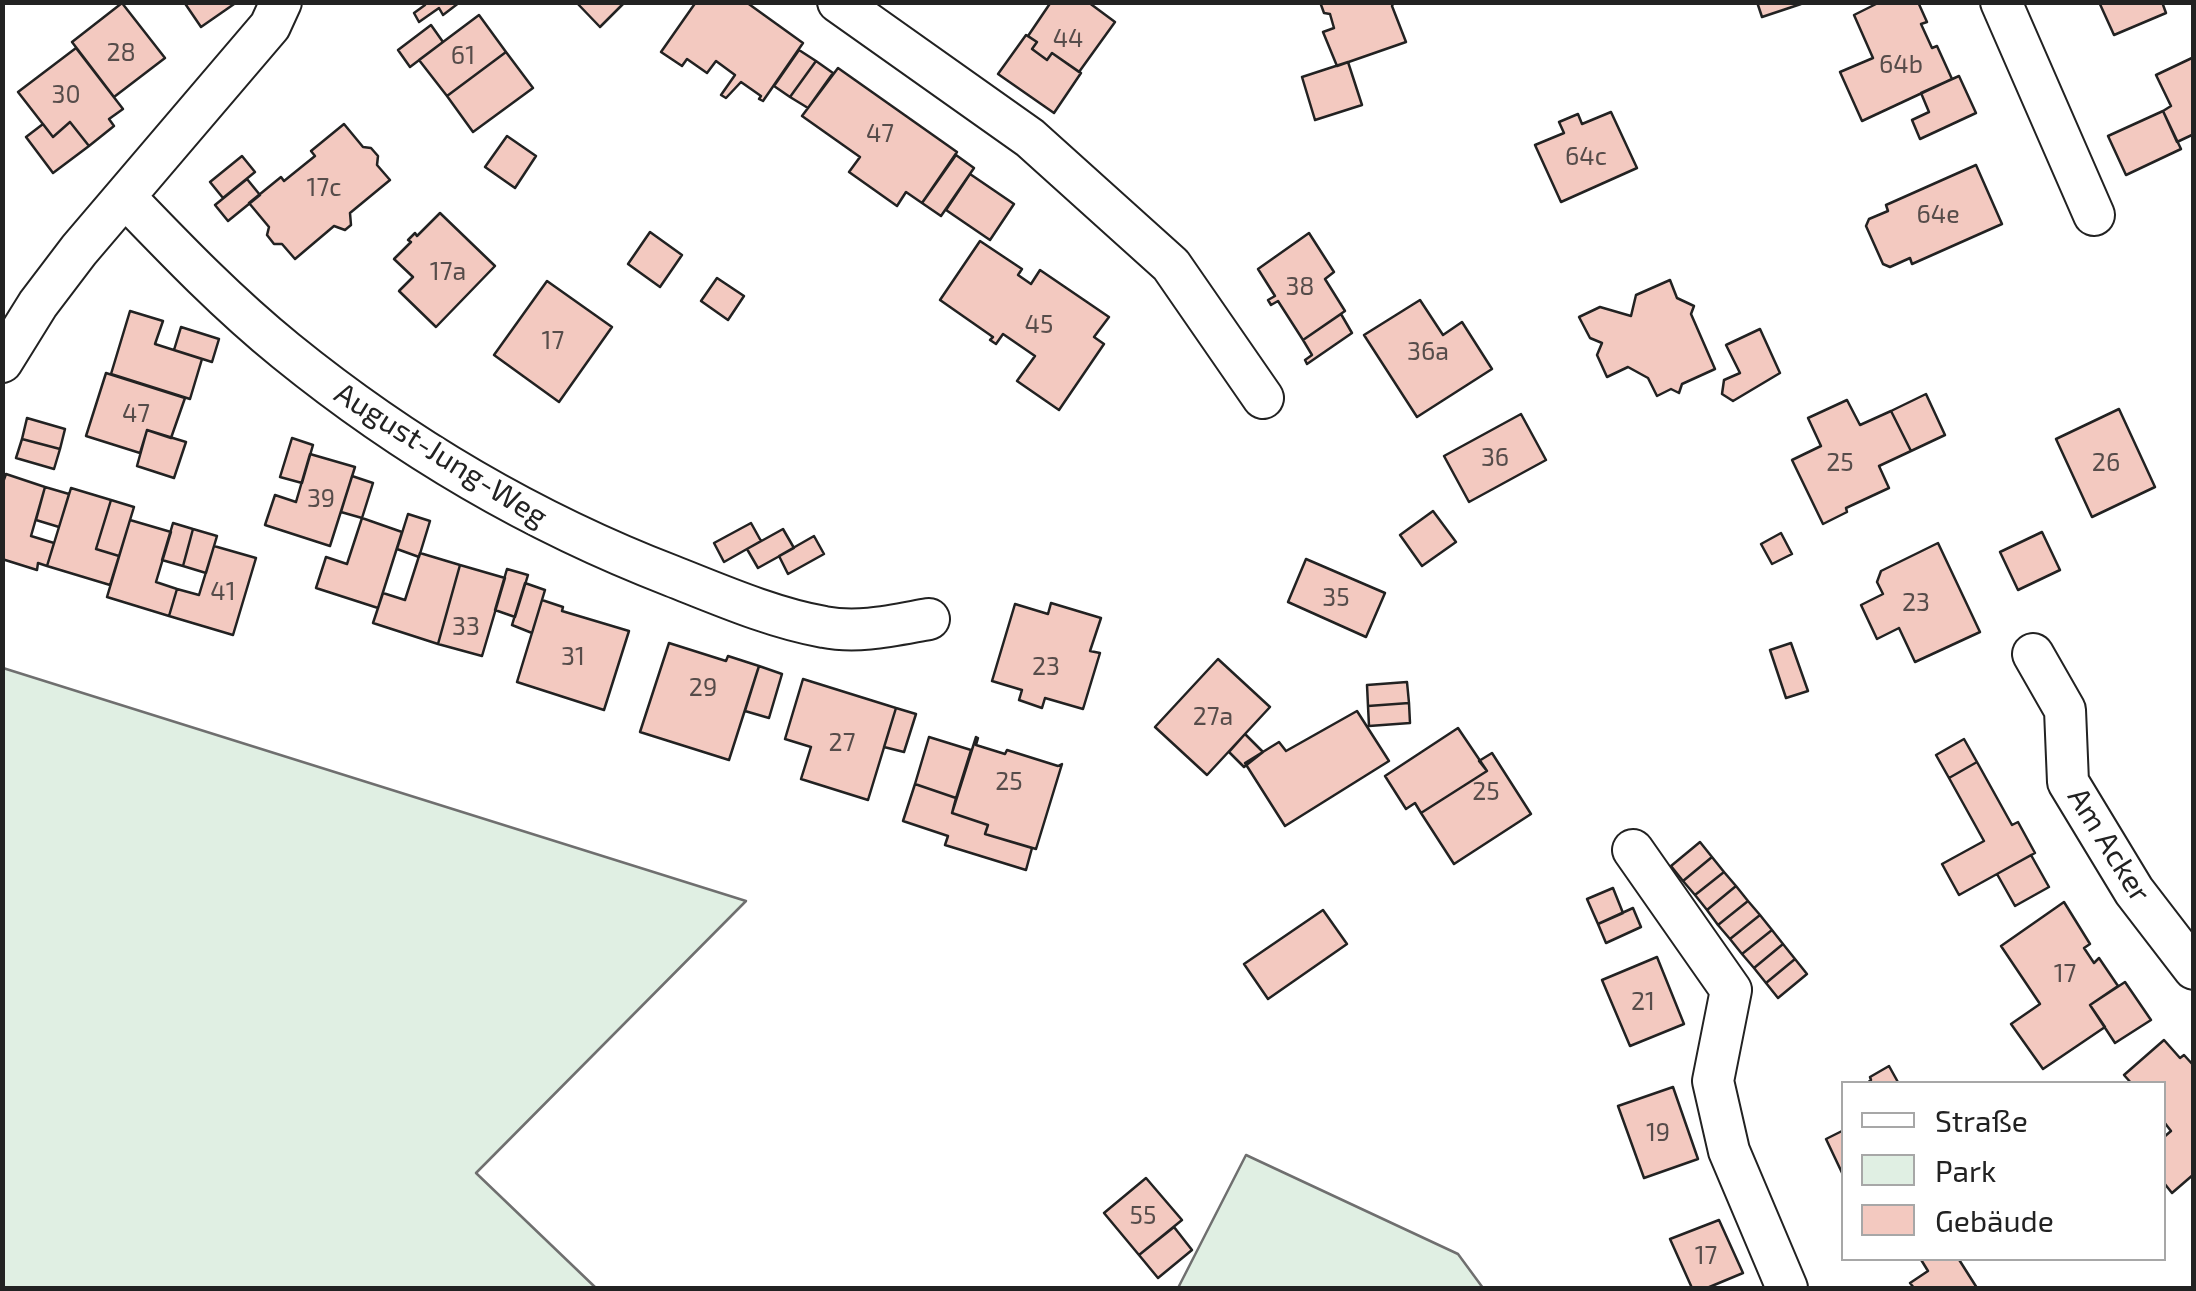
<!DOCTYPE html>
<meta charset="utf-8">
<style>
body{margin:0}
#map{position:relative;width:2196px;height:1291px;overflow:hidden;background:#fff;font-family:"Exo 2",sans-serif}
canvas{display:block}
.frame{position:absolute;inset:0;border:5px solid #222;pointer-events:none}
.legend{position:absolute;left:1841px;top:1081px;width:325px;height:180px;box-sizing:border-box;background:#fff;border:2px solid #a7a7a7;margin:0;padding:12px 18px;list-style:none;font-size:30px;color:#222}
.legend li{display:flex;align-items:center;gap:20px;height:50px}
.legend b{width:50px;border:2px solid #a7a7a7}
</style>
<div id="map">
<canvas width="2196" height="1291"></canvas>
<div class="frame"></div>
<ul class="legend">
<li><b style="height:12px;background:#fff"></b>Straße</li>
<li><b style="height:28px;background:#e0efe3"></b>Park</li>
<li><b style="height:28px;background:#f3c9c0"></b>Gebäude</li>
</ul>
</div>
<script>
const context = document.querySelector('canvas').getContext('2d');
context.lineJoin = 'round';
function paint(path, color) {
  context.fillStyle = color;
  context.fill(path, 'evenodd');
}
function strokePath(path, color, width, dash) {
  context.strokeStyle = color;
  context.lineWidth = width;
  context.lineCap = dash ? 'butt' : 'round';
  context.setLineDash(dash || []);
  context.stroke(path);
}
function label(font, color, halo, rows, align = 'center') {
  context.font = font + ' "Exo 2",sans-serif';
  context.lineWidth = 8;
  context.setLineDash([]);
  context.textBaseline = 'middle';
  context.strokeStyle = halo;
  context.fillStyle = color;
  for (const [text, x, y, turn = 0] of rows) {
    context.save();
    context.translate(x, y);
    context.rotate((+turn || 0) * Math.PI / 180);
    context.textAlign = isNaN(turn) ? turn : align;
    if (halo) context.strokeText(text, 0, 0);
    context.fillText(text, 0, 0);
    context.restore();
  }
}
const green = new Path2D(`
 M3,668L746,901L476,1173L596,1288H3Z
 M1246,1155L1458,1254L1483,1288H1178Z`);
paint(green, '#e0efe3');
strokePath(green, '#6f6f6f', 2.5);
const building = new Path2D(`
 M184,2H237L201,27Z
 M423,2H460L443,15L439,8L419,22L414,13L425,5Z
 M576,2H625L600,27Z
 M696,2H746L803,43L763,101L759,99L761,96L741,82L726,98L721,95L735,75L716,61L707,73L687,59L682,66L661,52Z
 M1051,2H1088L1115,22L1079,72L1052,53L1047,60L1032,49L1037,42L1028,36Z
 M1320,2H1394L1392,6L1406,42L1337,66L1323,32L1334,28L1330,14L1324,13Z
 M1757,2H1800L1801,4L1762,17Z
 M1880,2H1918L1927,22L1921,24L1932,48L1937,46L1952,79L1862,121L1840,72L1873,58L1854,15Z
 M2099,2H2162L2166,13L2114,35Z
 M122,3L165,58L114,97L72,42Z
 M479,15L506,52L447,96L419,60Z
 M431,25L443,42L410,67L398,50Z
 M1026,35L1037,42L1032,49L1047,60L1052,53L1081,73L1054,113L998,74Z
 M76,48L123,109L109,119L114,126L89,146L70,122L53,137L18,92Z
 M799,50L816,61L790,97L774,86Z
 M506,52L533,88L473,132L447,96Z
 M2194,57V134L2177,142L2163,111L2171,106L2156,75Z
 M816,61L833,73L808,108L790,97Z
 M1348,62L1362,105L1315,120L1302,77Z
 M838,68L957,152L922,203L906,192L897,206L849,172L860,157L802,116Z
 M1959,76L1976,113L1920,139L1912,120L1929,112L1921,93Z
 M2163,111L2181,149L2126,175L2108,136Z
 M1611,112L1637,168L1561,202L1535,145L1564,133L1559,122L1578,114L1582,124Z
 M70,122L89,146L53,173L26,137L43,124L53,137Z
 M344,124L363,147L371,148L378,156L377,165L390,180L350,213L351,225L345,230L334,226L295,259L282,244H274L267,235L269,227L249,203L281,177L284,181L315,156L311,151Z
 M507,136L536,156L515,188L485,167Z
 M956,155L974,168L941,216L922,203Z
 M242,156L255,172L223,198L210,182Z
 M1976,165L2002,224L1912,264L1910,258L1890,267L1883,264L1866,226L1869,219L1888,211L1886,205Z
 M970,174L1014,204L990,240L946,210Z
 M247,179L260,195L228,221L215,205Z
 M440,213L495,266L436,327L399,291L413,277L394,259L411,242L408,240L415,233L417,236Z
 M650,232L682,255L660,287L628,264Z
 M1309,233L1334,272L1325,279L1345,311L1303,340L1278,301L1271,305L1268,300L1275,296L1258,269Z
 M980,241L1022,269L1018,275L1031,284L1040,270L1109,317L1094,337L1104,344L1059,410L1017,381L1035,356L1003,334L996,344L990,340L993,337L940,300Z
 M717,278L744,296L728,320L701,301Z
 M1670,280L1677,298L1694,306L1691,314L1715,369L1682,384L1679,393L1671,389L1657,396L1648,378L1628,367L1607,377L1597,355L1602,343L1590,338L1579,317L1600,307L1631,316L1636,295Z
 M547,281L612,327L559,402L494,355Z
 M1420,300L1443,335L1462,322L1492,369L1417,417L1364,335Z
 M130,311L163,321L155,344L202,359L190,399L111,374Z
 M1341,314L1352,333L1307,364L1305,360L1312,355L1303,340Z
 M181,327L219,339L212,362L174,350Z
 M1760,329L1780,373L1733,401L1722,394L1724,380L1740,373L1726,345Z
 M106,373L185,398L171,438L147,430L140,453L86,436Z
 M1926,394L1945,435L1911,451L1891,411Z
 M1847,400L1860,425L1891,411L1911,451L1879,466L1889,488L1846,508L1847,512L1823,524L1792,460L1821,446L1808,418Z
 M2119,409L2155,487L2092,517L2056,439Z
 M1521,414L1546,460L1469,502L1444,456Z
 M27,418L65,429L60,449L22,439Z
 M147,430L186,442L174,478L137,466Z
 M292,438L313,445L302,483L280,477Z
 M22,439L60,449L54,469L16,458Z
 M310,454L355,467L330,546L265,525L275,495L296,502Z
 M6,474L45,487L31,536L54,543L47,566L38,563L37,570L2,559V485Z
 M352,476L373,483L362,518L341,512Z
 M45,487L69,494L59,527L36,520Z
 M71,488L111,500L96,549L119,556L110,585L47,566Z
 M111,500L134,507L119,556L96,549Z
 M1433,511L1456,542L1422,566L1400,535Z
 M408,514L430,521L419,557L397,549Z
 M362,518L402,532L378,608L316,588L326,557L347,564Z
 M130,520L171,532L156,582L177,589L169,616L107,597Z
 M173,523L193,529L183,566L162,560Z
 M751,523L761,541L724,562L714,543Z
 M193,529L217,536L206,573L183,566Z
 M783,529L794,548L758,568L747,549Z
 M2042,532L2060,570L2018,590L2000,552Z
 M1781,533L1792,554L1772,564L1761,544Z
 M814,536L824,554L788,574L779,556Z
 M1938,543L1980,632L1915,662L1899,628L1877,639L1861,605L1883,594L1877,582L1881,571Z
 M214,546L256,558L233,635L169,616L177,589L199,595Z
 M420,553L460,565L438,644L373,623L383,593L405,600Z
 M1306,559L1385,593L1366,637L1288,602Z
 M460,565L505,578L482,656L438,644Z
 M507,569L528,575L515,617L495,610Z
 M525,583L545,590L532,633L512,625Z
 M542,600L563,607L562,611L629,631L604,710L517,682Z
 M1051,603L1101,618L1090,651L1100,653L1083,709L1045,698L1042,708L1019,700L1022,690L992,681L1015,604L1048,614Z
 M669,643L726,661L728,656L759,666L729,760L640,732Z
 M1791,643L1808,691L1786,698L1770,650Z
 M1218,659L1270,707L1207,775L1155,727Z
 M759,666L782,674L769,718L745,711Z
 M803,679L896,708L868,800L801,779L811,747L785,739Z
 M1407,682L1409,703L1368,706L1367,685Z
 M1409,703L1410,723L1369,726L1368,706Z
 M896,708L916,714L904,752L884,747Z
 M1357,711L1389,761L1285,826L1245,763L1279,742L1286,751Z
 M1458,728L1487,771L1421,813L1415,803L1406,809L1385,776Z
 M1245,734L1263,752L1244,767L1229,752Z
 M929,737L971,750L956,798L915,784Z
 M976,737L978,738L976,745L1005,754L1007,750L1058,766L1062,764L1036,849L985,834L988,825L952,813Z
 M1964,739L1977,762L1949,778L1936,755Z
 M1492,753L1531,814L1454,864L1421,813L1487,771L1479,761Z
 M1977,762L2012,825L2018,822L2035,853L1959,895L1942,864L1984,841L1949,778Z
 M915,784L956,798L952,813L988,825L985,834L1032,848L1026,870L945,845L948,836L903,821Z
 M1700,842L1712,857L1683,881L1671,866Z
 M2031,855L2049,887L2015,906L1997,874Z
 M1712,857L1724,872L1695,895L1683,881Z
 M1724,872L1736,886L1707,910L1695,895Z
 M1736,886L1748,901L1718,925L1707,910Z
 M1613,888L1623,913L1598,924L1587,899Z
 M1748,901L1760,915L1730,939L1718,925Z
 M2064,902L2090,944L2084,948L2094,963L2099,958L2118,986L2090,1005L2105,1027L2043,1069L2011,1024L2040,1004L2001,946Z
 M1633,908L1641,927L1606,943L1598,924Z
 M1323,910L1347,944L1268,999L1244,964Z
 M1760,915L1772,930L1742,954L1730,939Z
 M1772,930L1783,944L1754,968L1742,954Z
 M1783,944L1795,959L1766,983L1754,968Z
 M1657,957L1684,1024L1630,1046L1602,980Z
 M1795,959L1807,974L1778,998L1766,983Z
 M2125,982L2151,1020L2115,1043L2090,1005Z
 M2164,1040L2180,1058L2184,1055L2194,1066V1174L2172,1193L2164,1183V1137L2171,1131L2164,1122V1084H2132L2124,1075Z
 M1889,1066L1899,1084H1866L1871,1080L1870,1077Z
 M1673,1087L1698,1159L1644,1178L1618,1106Z
 M1844,1130V1177L1826,1139Z
 M1146,1178L1182,1220L1139,1255L1104,1213Z
 M1719,1220L1743,1273L1707,1288H1692L1670,1239Z
 M1174,1227L1192,1250L1158,1278L1139,1255Z
 M1920,1258H1958L1977,1288H1914L1910,1283L1928,1271Z`);
paint(building, '#f3c9c0');
strokePath(building, '#222', 2.5);
const street = new Path2D(`
 M838,2L1030,138L1171,265L1263,398
 M2001,2L2094,215
 M126,198C177,251 228,304 286,351C403,446 532,522 672,576C720,595 773,618 824,627C859,634 895,625 929,619
 M2,362L38,304L79,250L270,26L281,2
 M2033,654L2065,710L2068,782L2134,891L2194,969
 M1633,850L1731,990L1713,1081L1729,1151L1787,1288`);
strokePath(street, '#222', 44);
strokePath(street, '#fff', 40);
label('25px', '#564c4a', null, [
 ["44",1068,39],
 ["28",121,53],
 ["61",463,56],
 ["64b",1901,65],
 ["30",66,95],
 ["47",880,134],
 ["64c",1586,157],
 ["17c",324,188],
 ["64e",1938,215],
 ["17a",448,272],
 ["38",1300,287],
 ["45",1039,325],
 ["17",553,341],
 ["36a",1428,352],
 ["47",136,414],
 ["36",1495,458],
 ["25",1840,463],
 ["26",2106,463],
 ["39",321,499],
 ["41",223,592],
 ["35",1336,598],
 ["23",1916,603],
 ["33",466,627],
 ["31",573,657],
 ["23",1046,667],
 ["29",703,688],
 ["27a",1213,717],
 ["27",842,743],
 ["25",1009,782],
 ["25",1486,792],
 ["17",2065,974],
 ["21",1643,1002],
 ["19",1658,1133],
 ["55",1143,1216],
 ["17",1706,1256]
]);
label('30px', '#222', '#fff', [
 ["August-Jung-Weg",441,455,32],
 ["Am Acker",2109,845,58]
]);
</script>
